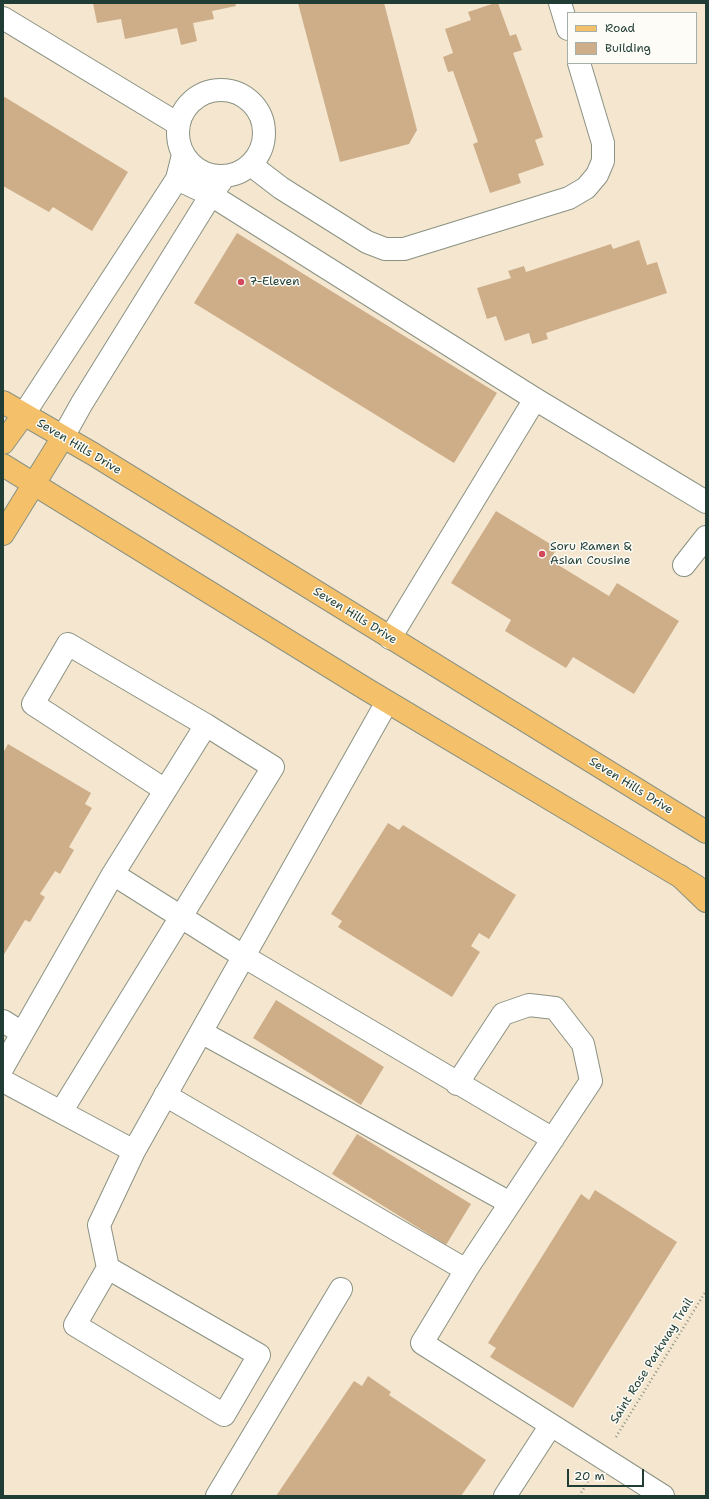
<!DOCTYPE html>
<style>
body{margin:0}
#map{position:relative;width:709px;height:1499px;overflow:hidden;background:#f5e6d0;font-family:"Shantell Sans",sans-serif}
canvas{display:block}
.frame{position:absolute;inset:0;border:4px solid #1f3d34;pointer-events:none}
.legend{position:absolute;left:567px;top:12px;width:130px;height:52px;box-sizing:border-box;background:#fdfcf7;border:1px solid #a4b0a9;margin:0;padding:5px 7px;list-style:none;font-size:12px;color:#1f3d34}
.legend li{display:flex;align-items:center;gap:8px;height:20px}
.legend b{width:20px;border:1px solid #a4b0a9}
.scale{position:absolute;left:567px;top:1469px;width:77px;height:18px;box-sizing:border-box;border:2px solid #1f3d34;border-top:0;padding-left:5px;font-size:12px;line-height:14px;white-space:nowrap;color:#1f3d34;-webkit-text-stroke:3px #fdfcf7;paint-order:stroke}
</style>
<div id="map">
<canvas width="709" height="1499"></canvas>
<div class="frame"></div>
<ul class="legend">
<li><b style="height:5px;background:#f4c16a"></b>Road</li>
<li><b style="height:11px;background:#cdae89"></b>Building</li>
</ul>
<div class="scale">20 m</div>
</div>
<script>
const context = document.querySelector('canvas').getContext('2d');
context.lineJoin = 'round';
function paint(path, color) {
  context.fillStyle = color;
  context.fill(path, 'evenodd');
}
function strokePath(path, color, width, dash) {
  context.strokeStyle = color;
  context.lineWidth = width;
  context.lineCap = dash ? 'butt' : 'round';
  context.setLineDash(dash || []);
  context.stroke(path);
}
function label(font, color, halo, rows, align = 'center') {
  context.font = font + ' "Shantell Sans",sans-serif';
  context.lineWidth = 3;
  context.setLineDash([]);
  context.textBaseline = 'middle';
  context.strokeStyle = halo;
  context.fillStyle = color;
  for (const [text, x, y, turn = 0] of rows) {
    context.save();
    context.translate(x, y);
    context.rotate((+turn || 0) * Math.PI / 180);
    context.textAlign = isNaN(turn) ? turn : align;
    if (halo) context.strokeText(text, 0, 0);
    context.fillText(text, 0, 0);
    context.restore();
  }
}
paint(new Path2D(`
 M93,3H235L236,6L212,11L214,19L193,23L197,41L181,45L177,28L125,39L121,19L97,23Z
 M298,3H384L417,130L409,144L340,162Z
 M495,3H498L510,36L516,34L522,50L513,53L543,137L535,140L544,165L518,174L521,183L490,193L473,144L478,142L453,71L448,72L443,57L453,53L445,29L471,20L468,12Z
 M3,96L128,172L92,231L53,207L49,212L3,186Z
 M237,233L497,393L454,463L194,303Z
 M639,240L647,265L657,262L667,293L546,333L548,339L532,344L529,333L505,341L496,316L487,319L477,288L511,278L508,271L524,266L526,272L611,244L613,249Z
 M496,511L557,548L550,560L609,596L617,583L679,621L634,694L573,657L566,668L505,631L511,620L451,583Z
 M8,744L91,793L85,804L92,808L69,847L74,850L60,874L55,871L40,894L45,897L30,922L25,920L3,956V753Z
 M388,823L399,830L403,825L516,895L489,939L479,933L471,946L480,952L452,997L338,927L342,921L331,914Z
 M276,1000L384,1067L361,1105L253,1038Z
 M357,1134L471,1204L446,1245L332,1174Z
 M595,1190L677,1242L573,1408L490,1357L496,1348L488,1343L581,1194L589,1200Z
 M368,1376L391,1392L389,1395L486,1460L461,1496H276L354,1381L362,1386Z`), '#cdae89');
const minor = new Path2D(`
 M560,3L568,29
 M3,18L178,124
 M178 133a43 43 0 1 1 86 0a43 43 0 1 1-86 0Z
 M251,165L281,188L367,242L385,249H404L569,198L586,188L597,175L603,161V143L579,63
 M177,179L211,195L535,399L706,502
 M24,414L177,179L183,155
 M63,437L82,403L211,195L224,177
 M684,565L706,537
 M390,638L535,399
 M165,790L33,704L68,644L206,725
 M3,1021L22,1033
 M201,1032L510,1203
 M3,1067L113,874L243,956L553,1139
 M3,1081L134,1151
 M457,1084L503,1014L529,1005L555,1008L583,1044L591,1081L466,1270L422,1343L663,1496
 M165,1095L466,1270
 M61,1112L273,767L206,725L113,874
 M108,1268L259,1355L224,1415L75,1325L108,1268L99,1225L134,1151L387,702
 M217,1496L341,1289
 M505,1496L551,1425`);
const major = new Path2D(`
 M3,402L93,454L706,832
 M3,443L24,414
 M3,465L366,689L696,886
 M3,534L63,437`);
const highway = new Path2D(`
 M680,876L706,901`);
strokePath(minor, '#8a9282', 24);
strokePath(major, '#8a9282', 24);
strokePath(highway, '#8a9282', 24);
strokePath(new Path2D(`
 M616,1437L706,1291
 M579,1496L588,1482`), '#8a9282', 2.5, [1, 3]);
strokePath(minor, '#fff', 22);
strokePath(major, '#f4c16a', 22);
strokePath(highway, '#f4c16a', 22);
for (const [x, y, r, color] of [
 [241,282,4,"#d1495b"],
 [542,554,4,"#d1495b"]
]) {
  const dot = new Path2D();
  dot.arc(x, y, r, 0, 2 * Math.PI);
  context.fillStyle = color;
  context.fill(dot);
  strokePath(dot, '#fdfcf7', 1.5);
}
label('12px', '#1f3d34', '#fdfcf7', [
 ["7-Eleven",249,282],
 ["Soru Ramen &",550,547],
 ["Asian Cousine",550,561]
], 'left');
label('12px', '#1f3d34', '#fdfcf7', [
 ["Seven Hills Drive",79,447,31],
 ["Seven Hills Drive",355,616,32],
 ["Seven Hills Drive",631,786,32],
 ["Saint Rose Parkway Trail",652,1361,-58]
]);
</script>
